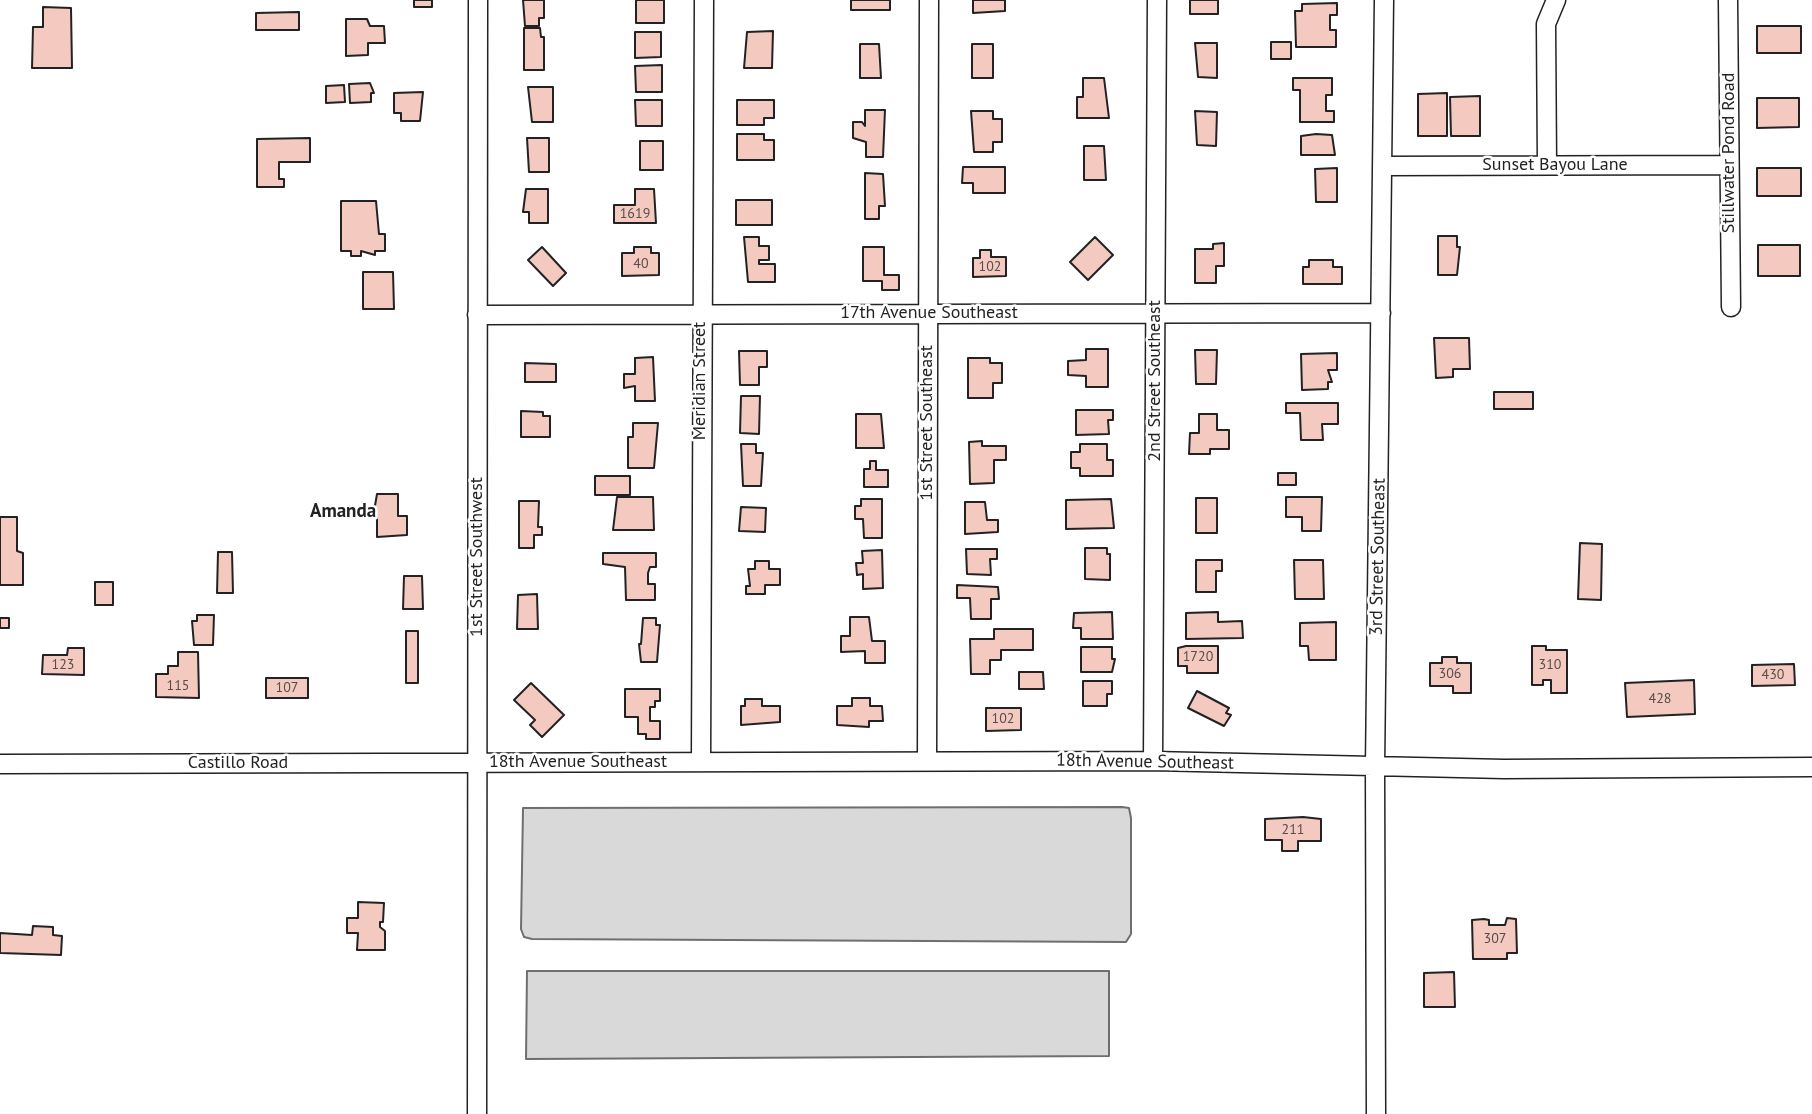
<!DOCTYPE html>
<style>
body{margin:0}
canvas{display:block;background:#fff}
</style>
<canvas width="1812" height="1114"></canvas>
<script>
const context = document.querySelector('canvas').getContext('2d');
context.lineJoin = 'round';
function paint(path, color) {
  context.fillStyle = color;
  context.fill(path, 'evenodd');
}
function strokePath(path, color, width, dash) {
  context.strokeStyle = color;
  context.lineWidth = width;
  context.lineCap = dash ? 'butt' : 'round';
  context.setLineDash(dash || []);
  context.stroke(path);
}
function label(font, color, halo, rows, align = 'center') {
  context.font = font + ' "PT Sans",sans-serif';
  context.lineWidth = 5;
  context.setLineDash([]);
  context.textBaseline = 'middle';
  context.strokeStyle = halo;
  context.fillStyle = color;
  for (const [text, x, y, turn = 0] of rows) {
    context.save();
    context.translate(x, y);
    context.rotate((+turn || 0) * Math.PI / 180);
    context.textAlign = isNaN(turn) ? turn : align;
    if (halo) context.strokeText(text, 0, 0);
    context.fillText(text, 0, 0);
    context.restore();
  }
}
const water = new Path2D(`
 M1122,807L1129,808L1131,818V934L1126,942L532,939L524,937L521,929L523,808Z
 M527,971H1109V1056L526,1059Z`);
paint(water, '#d9d9d9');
strokePath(water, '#6f6f6f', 2);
const building = new Path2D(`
 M414,0H432V7H414Z
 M523,0H544V18H539V26H525Z
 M636,0H664V23H636Z
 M851,0H890V10H851Z
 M973,0H1005V11L973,13Z
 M1190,0H1218V14H1190Z
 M1337,3V15H1330V30H1336V47H1296L1295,11H1302V4Z
 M43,7L71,8L72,68H32L33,27H43Z
 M299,12V30H256V13Z
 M346,19H367L370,26H384L385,43H368V55L346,56Z
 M1757,26H1801V53H1757Z
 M524,28H540L541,37H544V70H524Z
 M773,31L772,68H744L747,32Z
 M635,32H661V57L635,58Z
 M1271,42H1291V59H1271Z
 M1195,43H1217V78L1198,77Z
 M860,44H879L881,78H860Z
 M972,44H993V78H972Z
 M662,65V92H636L635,66Z
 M1083,78H1104L1109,118H1077V97H1083Z
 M1293,78H1332V95H1326V111H1334V122H1300V90H1293Z
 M370,83L374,93H371V102L350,103L349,84Z
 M344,85L345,102L326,103V86Z
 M528,87H553V122H532Z
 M423,92L420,121H401V113H394V93Z
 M1447,93V136H1418V94Z
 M1480,96V136H1451L1450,97Z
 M1757,98H1799V127L1757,128Z
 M635,100H662V126H636Z
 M737,100H774V118H764V125H737Z
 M865,110H885L883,157H866V142L853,138V122H862L865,126Z
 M971,111H993V119H1002V142H993V152H974Z
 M1195,111L1217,112L1216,146L1197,145Z
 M737,134H764V140H774V160H737Z
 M1316,134L1332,135L1335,155H1301V136Z
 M310,138V162H279V179H284V187H257V139Z
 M527,138H549V172H529Z
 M640,141H663V170H640Z
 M1084,146H1104L1106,180H1084Z
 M963,167H1005V193H973V183H962Z
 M1337,168V202H1316L1315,169Z
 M1757,168H1801V196H1757Z
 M865,173L883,174L885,206H879V219H865Z
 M526,189H548V223H529V212H523Z
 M635,189H654L656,223H614V205H635Z
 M736,200H772V225H736Z
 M341,201H376L379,234H385V251H375V255L361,251V256H351V251H341Z
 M1438,236H1457V247H1460L1457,275H1438Z
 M744,237H759V246H769V260H759V264H775V282H748Z
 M1095,237L1113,255L1088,280L1070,262Z
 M1224,243V266H1216V283H1195V249H1213V244Z
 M1758,245H1800V276H1758Z
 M542,247L566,273L553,286L528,260Z
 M634,247H651V253H659V275L622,276V253H634Z
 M863,247H884V275H899V290H882V281H863Z
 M980,250H991V257H1006V276L973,277V258H980Z
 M1309,260H1333V267H1342V284H1303V267H1309Z
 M363,272H393L394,309H363Z
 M1434,338H1469L1470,369H1453V377L1436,378Z
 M1086,349H1108V387H1086V376L1068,375V361L1086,360Z
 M1195,350H1217L1216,384H1196Z
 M739,351H767V367H759V385H740Z
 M1337,353V370H1328L1332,382H1328V389L1302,390L1301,354Z
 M653,357L655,401H635V386L624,388V374H635V358Z
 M968,358H990V363H1002V383H993V398H968Z
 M525,363L556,364V382H525Z
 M1494,392H1533V409H1494Z
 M741,396H760L759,434L740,433Z
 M1286,403H1338V424H1322L1323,440H1301L1300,413H1286Z
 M1076,410H1113V420H1108L1109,434L1076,435Z
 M521,411L543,412V416H550V437H521Z
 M856,414H881L884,448H856Z
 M1199,414H1217V430H1229V449H1210V454H1189L1190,433H1199Z
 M633,423H658L654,468H628V437H633Z
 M982,441V446H1006V460H994V483L970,484L969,442Z
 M741,444H756V453H763L761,486H743Z
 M1080,444H1107V460H1113V476H1080V468H1071V452H1080Z
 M870,461H876V470H888V487H864V469H870Z
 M1278,473H1296V485H1278Z
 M595,476H630V495H595Z
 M377,494H398V516H407V535L377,537V517H373Z
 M617,497H653L654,530H613Z
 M1286,497H1322L1321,531H1302V517H1286Z
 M1196,498H1217V533H1196Z
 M861,499H882V538H864L863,519H855V506H861Z
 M1111,499L1114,528L1066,529V500Z
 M519,501H539L538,527H542V535H534V548H519Z
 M965,502H985L987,520H998V532L965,534Z
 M741,507L766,508L765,532L739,531Z
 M0,517H17V551L23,553V585H0Z
 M1580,543L1602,544L1601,600L1578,599Z
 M1085,548H1107V554H1110V580L1085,579Z
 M966,549H997V559H990L991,575L967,574Z
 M882,550L883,588L863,589V574L857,575L856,563H863L862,551Z
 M218,552H232L233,593H217Z
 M603,553H656V567H650L648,573V584H655V600H626L625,567L603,564Z
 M1196,560H1222V571H1216V592H1196Z
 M1294,560H1323L1324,599H1295Z
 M755,561H769V569H780V585H765V594H746V586H750L748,569H755Z
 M404,576H422L423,609H403Z
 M95,582H113V605H95Z
 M957,585L998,587L999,599H991V619H971L970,598H957Z
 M537,594L538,629H517L518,595Z
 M1112,612L1113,639H1081V628H1073L1074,613Z
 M1218,612V622L1242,621L1243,638L1186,639V613Z
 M197,615H214L213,645H194L192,621H197Z
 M850,617H869L872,641H885V663H865V651L841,652V636H850Z
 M0,618H9V628H0Z
 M643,618H656V625H660L657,662H641L639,644H641Z
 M1336,622V660H1309L1308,646H1300V623Z
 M994,629H1033V650H1001V660H990V674H971L970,639H994Z
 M406,631H418V683H406Z
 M1186,646H1218V673H1187V666H1178V648Z
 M1532,646H1546V650H1567V693H1551V680H1543V685H1532Z
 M1081,647H1112V659H1115L1112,672H1081Z
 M68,648H84V675L42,674L43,655H67Z
 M178,652H198L199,698L156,697V674H168V666H178Z
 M1442,657H1457V663H1471V693H1453V686H1430V663H1442Z
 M1794,664L1795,685L1752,686V665Z
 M1019,672H1043L1044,689H1019Z
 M266,678H308V698H266Z
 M1694,680L1695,714L1627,717L1625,683Z
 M1083,681H1112V694H1107V706H1083Z
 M531,683L564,715L542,737L530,725L535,720L514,700Z
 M625,689H660V701H655V707H650V721H660V739H646V734H638V717H625Z
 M1197,691L1229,708L1226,713L1231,715L1224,726L1188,708Z
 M852,698H870V706H882L883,721H869V727L837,725V706H852Z
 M745,699H762V706H780V722L741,725V706H745Z
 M986,708H1021V730L986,731Z
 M1303,817L1321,819V841H1298V851H1282V840H1265V819Z
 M358,902L384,903L383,922H380V927L385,931V950H357L358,933H347V918H358Z
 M1507,918L1516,919L1517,953H1507V959H1473L1472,920L1484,919L1489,920V925H1505Z
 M33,926L53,927V935L62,936L61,955L0,953V933L32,935Z
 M1454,972L1455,1007H1424V973Z`);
paint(building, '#f3c9c0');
strokePath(building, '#222', 2);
const minor = new Path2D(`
 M1728,0L1731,307
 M1547,165L1546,24L1556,0
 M1382,166L1728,165
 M477,315L1381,313
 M927,761L929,0
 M1153,761L1157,0
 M701,762L704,0
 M0,764L1153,761L1504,769L1812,767
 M477,1114L478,0
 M1376,1114L1375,768L1384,0`);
strokePath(minor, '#222', 21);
strokePath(minor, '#fff', 18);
label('14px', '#564c4a', null, [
 ["1619",635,214],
 ["40",641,264],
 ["102",990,267],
 ["1720",1198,657],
 ["123",63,665],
 ["310",1550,665],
 ["306",1450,674],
 ["430",1773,675],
 ["115",178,686],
 ["107",287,688],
 ["428",1660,699],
 ["102",1003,719],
 ["211",1293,830],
 ["307",1495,939]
]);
label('18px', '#222', '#fff', [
 ["Stillwater Pond Road",1729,153,-90],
 ["Sunset Bayou Lane",1555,165],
 ["17th Avenue Southeast",929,313],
 ["Meridian Street",700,381,-90],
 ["2nd Street Southeast",1155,381,-90],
 ["1st Street Southeast",927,423,-90],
 ["1st Street Southwest",477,557,-90],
 ["3rd Street Southeast",1378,557,-89],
 ["18th Avenue Southeast",578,762],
 ["18th Avenue Southeast",1145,762,1],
 ["Castillo Road",238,763]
]);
label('bold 19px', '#222', '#fff', [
 ["Amanda",343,512]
]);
</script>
